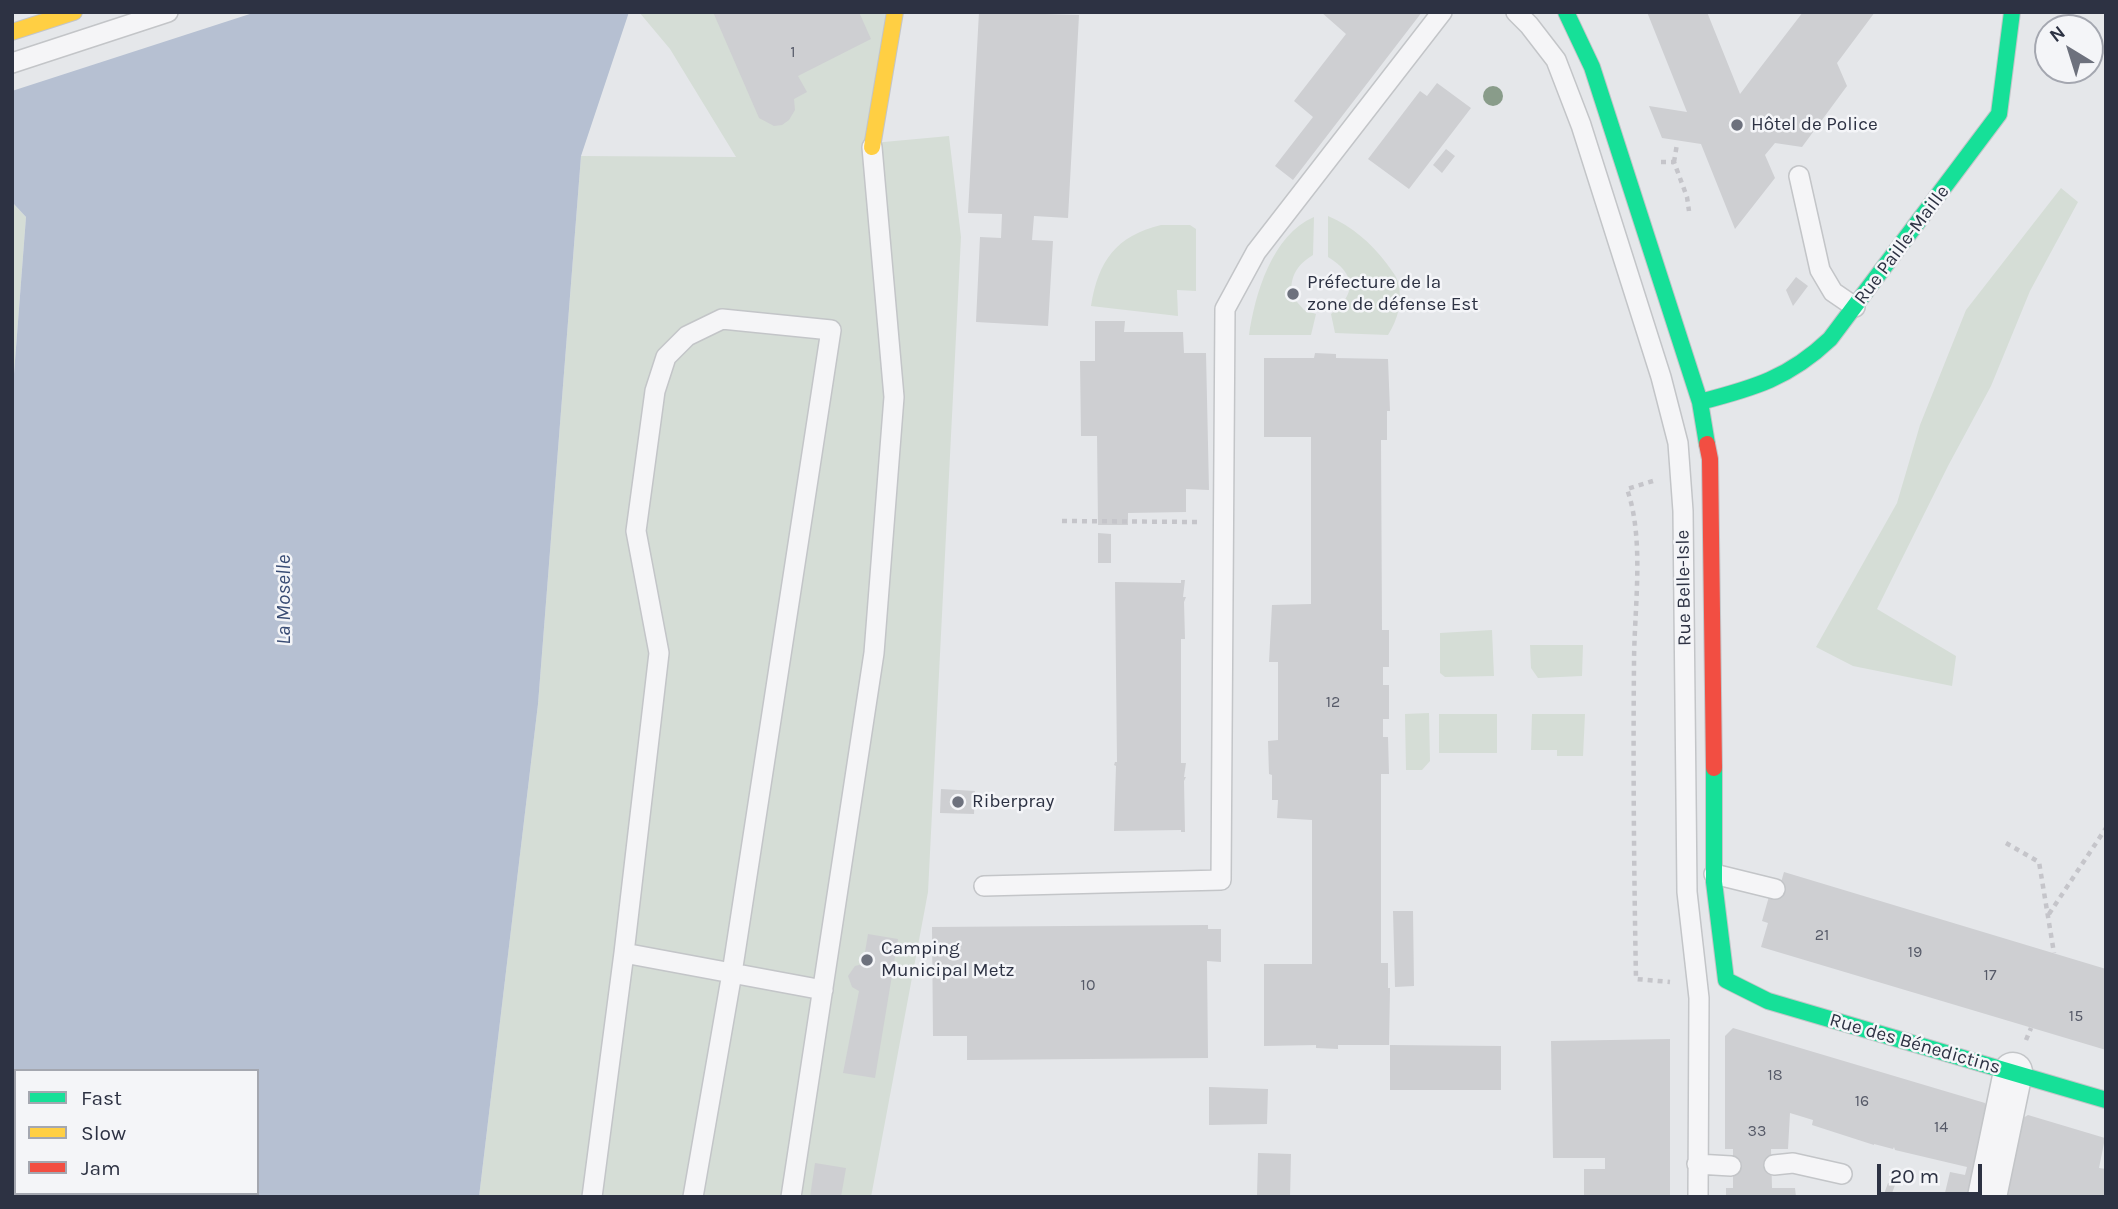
<!DOCTYPE html>
<meta charset="utf-8">
<style>
body{margin:0}
#map{position:relative;width:2118px;height:1209px;overflow:hidden;background:#e5e7ea;font-family:Karla,sans-serif}
canvas{display:block}
.frame{position:absolute;inset:0;border:14px solid #2d3243;pointer-events:none}
.legend{position:absolute;left:14px;top:1069px;width:245px;height:126px;box-sizing:border-box;background:#f4f5f8;border:2px solid #a4a7b0;margin:0;padding:9px 12px;list-style:none;font-size:21px;color:#2d3243}
.legend li{display:flex;align-items:center;gap:14px;height:35px}
.legend b{width:35px;border:2px solid #a4a7b0}
.north{position:absolute;left:2034px;top:14px;width:70px;height:70px;box-sizing:border-box;background:#f4f5f8;border:2px solid #a4a7b0;border-radius:50%;rotate:322deg;font-size:19px;font-weight:700;line-height:28px;text-align:center;color:#2d3243}
.north::after{content:'';display:block;margin:auto;width:24px;height:32px;background:#6d717d;clip-path:polygon(50% 0,100% 100%,50% 72%,0 100%)}
.scale{position:absolute;left:1877px;top:1164px;width:105px;height:32px;box-sizing:border-box;border:4px solid #2d3243;border-top:0;padding-left:9px;font-size:21px;line-height:24px;white-space:nowrap;color:#2d3243;-webkit-text-stroke:5px #f4f5f8;paint-order:stroke}
</style>
<div id="map">
<canvas width="2118" height="1209"></canvas>
<div class="frame"></div>
<ul class="legend">
<li><b style="height:9px;background:#16e098"></b>Fast</li>
<li><b style="height:9px;background:#ffcf43"></b>Slow</li>
<li><b style="height:9px;background:#f24e42"></b>Jam</li>
</ul>
<div class="north">N</div>
<div class="scale">20 m</div>
</div>
<script>
const context = document.querySelector('canvas').getContext('2d');
context.lineJoin = 'round';
function paint(path, color) {
  context.fillStyle = color;
  context.fill(path, 'evenodd');
}
function strokePath(path, color, width, dash) {
  context.strokeStyle = color;
  context.lineWidth = width;
  context.lineCap = dash ? 'butt' : 'round';
  context.setLineDash(dash || []);
  context.stroke(path);
}
function label(font, color, halo, rows, align = 'center') {
  context.font = font + ' Karla,sans-serif';
  context.lineWidth = 5;
  context.setLineDash([]);
  context.textBaseline = 'middle';
  context.strokeStyle = halo;
  context.fillStyle = color;
  for (const [text, x, y, turn = 0] of rows) {
    context.save();
    context.translate(x, y);
    context.rotate((+turn || 0) * Math.PI / 180);
    context.textAlign = isNaN(turn) ? turn : align;
    if (halo) context.strokeText(text, 0, 0);
    context.fillText(text, 0, 0);
    context.restore();
  }
}
paint(new Path2D(`
 M639,12H895L873,143L949,136L961,237L928,892L871,1197H479L538,704L581,156L736,157L670,49Z
 M2061,188L2078,202L2030,291L1991,386L1948,466L1877,609L1956,656L1952,686L1853,666L1816,647L1897,503L1920,425L1966,310Z
 M12,202L26,217L12,400Z
 M1328,216C1353,227 1370,242 1387,264C1391,270 1396,275 1398,282C1403,301 1398,319 1388,335L1335,333L1331,314C1357,294 1356,274 1328,257Z
 M1314,217L1313,255C1296,266 1291,275 1291,295L1304,310L1316,314L1311,335H1249C1255,294 1272,235 1314,217Z
 M1161,225H1190L1196,229V291L1177,290L1178,316L1091,306C1098,261 1116,236 1161,225Z
 M1492,630L1494,676L1445,677L1440,673V633Z
 M1530,645H1583L1582,676L1538,678L1531,668Z
 M1429,713L1430,761L1422,770H1406L1405,714Z
 M1439,714H1497V753H1439Z
 M1532,714H1585L1583,756H1557V750H1531Z`), '#d5ddd6');
paint(new Path2D(`
 M12,12H629L581,156L538,704L479,1197H12V400L26,217L12,202ZM16,1071H257V1193H16Z`), '#b6c0d2');
paint(new Path2D(`
 M12,12H256L12,91Z`), '#e5e7ea');
paint(new Path2D(`
 M713,12H859L871,39L798,76L807,92L794,99L795,110L789,120L782,125L774,126L759,118Z
 M979,12L1079,15L1068,218L1034,216L1032,240L1053,241L1048,326L976,322L980,237L1001,238L1002,214L968,213Z
 M1321,12H1422L1293,180L1275,166L1313,117L1294,101L1346,34Z
 M1647,12H1707L1740,94L1803,12H1875L1837,63L1847,86L1802,147L1775,143L1765,155L1775,178L1735,229L1701,144L1662,138L1649,106L1687,112Z
 M1437,83L1471,108L1409,189L1368,159L1420,91L1427,96Z
 M1446,149L1455,156L1442,173L1433,165Z
 M1796,277L1808,286L1793,306L1786,290Z
 M1095,321H1125L1124,332H1183L1184,353H1206L1209,490L1186,489V512L1128,513V525H1098L1097,436H1081L1080,361H1095Z
 M1315,353L1336,354V358L1388,359L1390,411H1387V440H1381L1382,630H1389V667H1383V685H1389V719H1383V737H1388L1389,774H1381V963H1388V988H1390L1389,1045H1338V1049L1316,1048V1045L1264,1046V964H1312V820L1277,818L1278,800H1272V775L1269,774L1268,741L1278,740V662H1269L1272,605L1311,604V437H1264V358H1314Z
 M1098,533L1111,534V563H1098Z
 M1181,580H1185L1183,597H1186L1184,602L1185,639H1181V763H1186L1184,777H1186L1184,781L1185,832H1181V830L1114,831L1116,766L1114,765L1115,762H1117L1115,582L1181,583Z
 M941,789L975,791L974,814L940,813Z
 M1784,872L2106,969V1050L1761,947L1768,923L1762,921L1770,893L1777,896Z
 M1393,911H1413L1414,986L1395,987Z
 M1208,925V929H1221V962L1207,961L1208,1058L967,1060V1036H933L932,927Z
 M868,934L898,939L875,1078L843,1073L859,991L852,987L848,976L855,966L863,964Z
 M1733,1028L1985,1103L1987,1107L1967,1197H1944L1950,1172L1965,1175L1967,1167L1895,1150L1894,1147L1893,1149L1874,1144V1145L1812,1125L1813,1120L1790,1113L1788,1149H1771L1772,1188H1795L1796,1197H1726V1188H1733V1149H1725V1036Z
 M1670,1039V1197H1584V1169H1605V1158H1553L1551,1041Z
 M1390,1045L1501,1046V1090H1390Z
 M1209,1087L1268,1089L1267,1124L1209,1125Z
 M2028,1115L2105,1138L2099,1168L2106,1169V1197H2007L2023,1118Z
 M1258,1153L1291,1154L1290,1197H1257Z
 M815,1163L846,1168L841,1197H810Z
 M1888,1183L1895,1185L1891,1196L1884,1194Z`), '#cecfd2');
const lane = new Path2D(`
 M1516,12L1529,25L1556,60L1581,125L1661,377L1678,443L1683,511L1687,892L1699,998L1698,1197
 M12,63L168,12
 M1799,176L1820,270L1833,292L1855,307
 M1714,874L1775,889
 M984,886L1221,880L1225,309L1256,252L1442,12
 M624,953L823,990
 M1697,1164L1731,1166
 M1774,1165L1793,1163L1842,1174
 M592,1197L624,953L659,653L636,531L655,391L666,357L687,336L722,319L831,330L732,973L693,1197
 M791,1197L874,653L894,397L872,147`);
const street = new Path2D(`
 M1987,1197L2013,1072`);
const fast = new Path2D(`
 M1566,12L1592,67L1700,402L1707,444
 M1700,402C1754,388 1789,378 1830,339L1999,114L2012,12
 M1714,768V882L1726,980L1768,1001L2106,1100`);
const slow = new Path2D(`
 M12,32L74,12
 M872,147L895,12`);
const jam = new Path2D(`
 M1707,444L1710,459L1714,768`);
strokePath(lane, '#c3c5c8', 22);
strokePath(street, '#c3c5c8', 41);
strokePath(fast, '#c3c5c8', 18);
strokePath(slow, '#c3c5c8', 18);
strokePath(jam, '#c3c5c8', 18);
strokePath(new Path2D(`
 M1661,162H1674L1687,197L1689,211
 M1674,162L1677,144
 M1653,481L1627,489C1645,540 1634,609 1634,664C1633,769 1634,874 1636,979L1670,982
 M1062,521L1198,522
 M2006,843L2039,862L2054,953
 M2049,914L2106,828
 M2026,1040L2031,1028`), '#c5c5ca', 4.5, [5, 5]);
strokePath(lane, '#f5f5f7', 19);
strokePath(street, '#f5f5f7', 38);
strokePath(fast, '#16e098', 16);
strokePath(slow, '#ffcf43', 16);
strokePath(jam, '#f24e42', 16);
context.fillStyle = '#899c8a';
for (const [x, y] of [
 [1493,96]
]) {
  context.beginPath();
  context.arc(x, y, 10, 0, 2 * Math.PI);
  context.fill();
}
for (const [x, y, r, color] of [
 [1737,125,7,"#6d717d"],
 [1293,294,7,"#6d717d"],
 [958,802,7,"#6d717d"],
 [867,960,7,"#6d717d"]
]) {
  const dot = new Path2D();
  dot.arc(x, y, r, 0, 2 * Math.PI);
  context.fillStyle = color;
  context.fill(dot);
  strokePath(dot, '#f4f5f8', 2.5);
}
label('16px', '#565a68', null, [
 ["1",793,52],
 ["12",1333,702],
 ["21",1822,935],
 ["19",1915,952],
 ["17",1990,975],
 ["10",1088,985],
 ["15",2076,1016],
 ["18",1775,1075],
 ["16",1862,1101],
 ["14",1941,1127],
 ["33",1757,1131]
]);
label('19px', '#2d3243', '#f4f5f8', [
 ["Hôtel de Police",1751,125],
 ["Préfecture de la",1307,283],
 ["zone de défense Est",1307,305],
 ["Riberpray",972,802],
 ["Camping",881,949],
 ["Municipal Metz",881,971]
], 'left');
label('19px', '#2d3243', '#f4f5f8', [
 ["Rue Paille-Maille",1902,245,-53],
 ["Rue Belle-Isle",1684,588,-91],
 ["Rue des Bénedictins",1915,1044,16]
]);
label('italic 21px', '#394c74', '#f4f5f8', [
 ["La Moselle",284,600,-90]
]);
</script>
